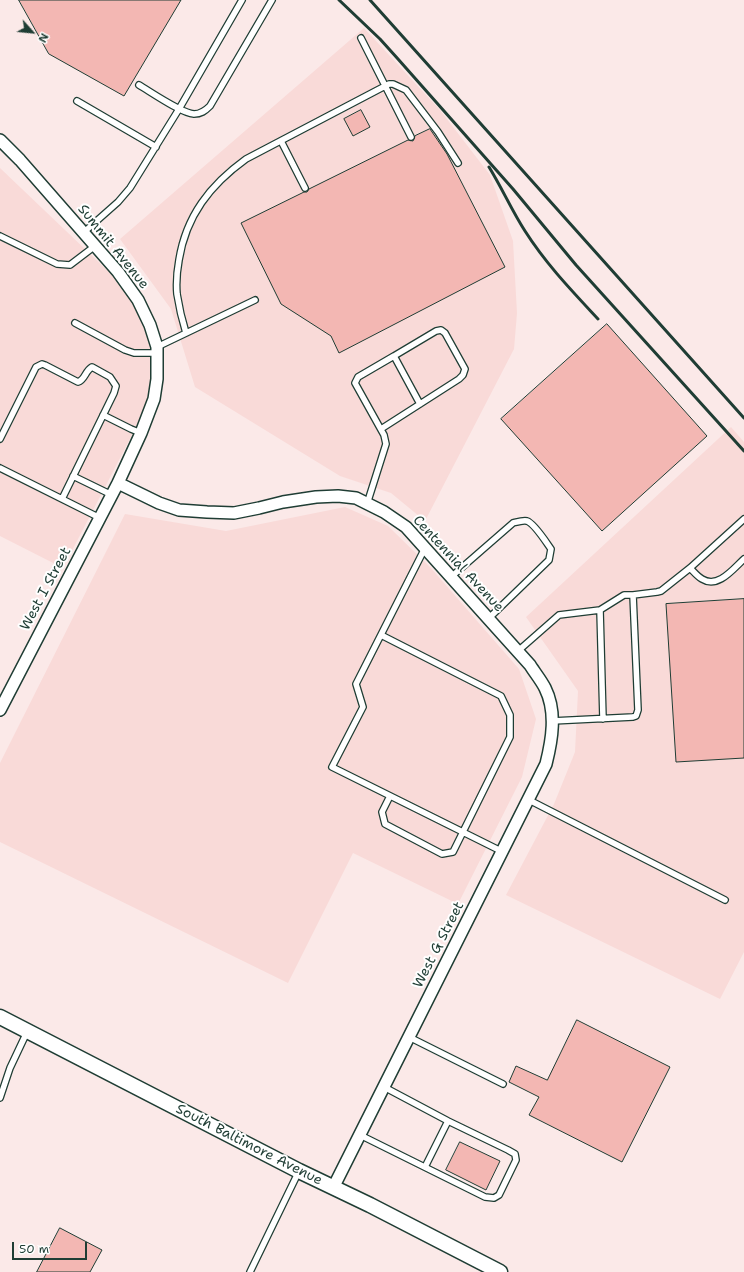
<!DOCTYPE html>
<style>
body{margin:0}
#map{position:relative;width:744px;height:1272px;overflow:hidden;background:#fbe9e8;font-family:"Shantell Sans",sans-serif}
canvas{display:block}
.north{position:absolute;left:12px;top:12px;width:40px;height:40px;-webkit-text-stroke:3px #fff;paint-order:stroke;rotate:117deg;font-size:11px;font-weight:700;line-height:16px;text-align:center;color:#1f3d34}
.north::after{content:'';display:block;margin:auto;width:14px;height:18px;background:#1f3d34;clip-path:polygon(50% 0,100% 100%,50% 72%,0 100%)}
.scale{position:absolute;left:12px;top:1242px;width:75px;height:18px;box-sizing:border-box;border:2px solid #1f3d34;border-top:0;padding-left:5px;font-size:12px;line-height:14px;white-space:nowrap;color:#1f3d34;-webkit-text-stroke:3px #fff;paint-order:stroke}
</style>
<div id="map">
<canvas width="744" height="1272"></canvas>
<div class="north">N</div>
<div class="scale">50 m</div>
</div>
<script>
const context = document.querySelector('canvas').getContext('2d');
context.lineJoin = 'round';
function paint(path, color) {
  context.fillStyle = color;
  context.fill(path, 'evenodd');
}
function strokePath(path, color, width, dash) {
  context.strokeStyle = color;
  context.lineWidth = width;
  context.lineCap = dash ? 'butt' : 'round';
  context.setLineDash(dash || []);
  context.stroke(path);
}
function label(font, color, halo, rows, align = 'center') {
  context.font = font + ' "Shantell Sans",sans-serif';
  context.lineWidth = 4;
  context.setLineDash([]);
  context.textBaseline = 'middle';
  context.strokeStyle = halo;
  context.fillStyle = color;
  for (const [text, x, y, turn = 0] of rows) {
    context.save();
    context.translate(x, y);
    context.rotate((+turn || 0) * Math.PI / 180);
    context.textAlign = isNaN(turn) ? turn : align;
    if (halo) context.strokeText(text, 0, 0);
    context.fillText(text, 0, 0);
    context.restore();
  }
}
paint(new Path2D(`
 M364,28L440,110L490,175L513,241L517,313L514,349L425,521L391,493L340,476L195,387L171,309L120,239Z
 M0,168L130,292L155,357L145,410L63,568L0,536Z
 M731,427L744,442V952L720,999L506,895L554,804L575,752L578,691L526,617Z
 M345,507L388,526L430,567L519,669L536,719L522,777L458,904L353,853L288,983L0,842V763L125,514L226,531Z`), '#f9dad8');
const building = new Path2D(`
 M19,0H181L124,96L49,54Z
 M361,110L370,127L353,136L344,119Z
 M430,129L447,154L505,267L339,353L331,336L281,304L241,223L304,192H307L309,189L408,140L413,141L415,136Z
 M607,324L707,436L602,531L501,419Z
 M744,599V758L676,762L666,604Z
 M577,1020L670,1067L622,1162L529,1115L539,1097L509,1082L516,1066L547,1080Z
 M460,1142L500,1161L486,1190L446,1170Z
 M60,1228L102,1250L90,1272H37Z`);
paint(building, '#f3b7b3');
strokePath(building, '#1f3d34', 1);
const service = new Path2D(`
 M361,38L411,137
 M139,85C151,92 181,113 194,114C201,114 205,111 210,106L272,0
 M77,101L156,147
 M281,141L305,188
 M83,233L118,202L130,188L179,109L242,0
 M0,236L57,264L70,265L95,246
 M75,323L125,350L134,353H157
 M186,333C182,320 179,307 177,294C176,283 177,271 179,260C186,216 210,185 246,159L389,84H393L406,90L438,132L458,163
 M157,347L255,300
 M103,415L131,429L141,433
 M381,429L459,379L463,375L465,369L445,333L441,330L436,331L394,356
 M0,439L36,367L42,364L45,365L78,382C85,380 85,371 92,367L110,377L116,386L114,393L62,499
 M0,468L100,518
 M73,476L112,495
 M367,504L386,444L384,435L355,383L358,377L394,356L420,404
 M425,548L356,684L363,707L332,767L503,852
 M690,568C694,572 697,576 702,579C718,589 733,569 744,559
 M451,577L513,523C517,522 523,520 527,521C534,523 546,542 551,549L549,560L488,619
 M381,635L501,696L510,715V737L453,852L442,854L385,824L382,812L390,796
 M518,651L559,615L600,610
 M603,719L600,610L624,595H633
 M552,721L633,717L636,716L638,710L633,595L657,592L661,591L690,568L744,519
 M529,800L725,900
 M409,1037L503,1084
 M0,1098L10,1068L27,1032
 M360,1135L485,1197L494,1198L499,1195L516,1160L515,1154L508,1150L448,1121L384,1087
 M425,1167L448,1121
 M250,1272L299,1171`);
const minor = new Path2D(`
 M0,140L20,160L118,272L138,300L150,325L157,347V379L154,399L141,433L118,483L0,710
 M118,483L159,503L179,510L207,512L234,513L259,508L283,502L316,497L338,496L356,498L384,512L406,527L530,665C535,673 541,680 545,688C557,712 552,740 546,764L333,1188`);
const tertiary = new Path2D(`
 M0,1017L299,1171L370,1205L500,1272`);
strokePath(service, '#1f3d34', 8);
strokePath(minor, '#1f3d34', 14);
strokePath(tertiary, '#1f3d34', 17);
strokePath(service, '#fff', 5.5);
strokePath(minor, '#fff', 11);
strokePath(tertiary, '#fff', 14);
strokePath(new Path2D(`
 M339,0L380,39L398,59L513,189L576,265L744,451
 M370,0L744,418
 M489,167C502,188 512,211 525,231C546,264 572,291 598,319`), '#1f3d34', 3);
label('14px', '#1f3d34', '#fff', [
 ["Summit Avenue",113,247,51],
 ["Centennial Avenue",458,564,47],
 ["West I Street",46,589,-62],
 ["West G Street",439,945,-63],
 ["South Baltimore Avenue",249,1145,27]
]);
</script>
